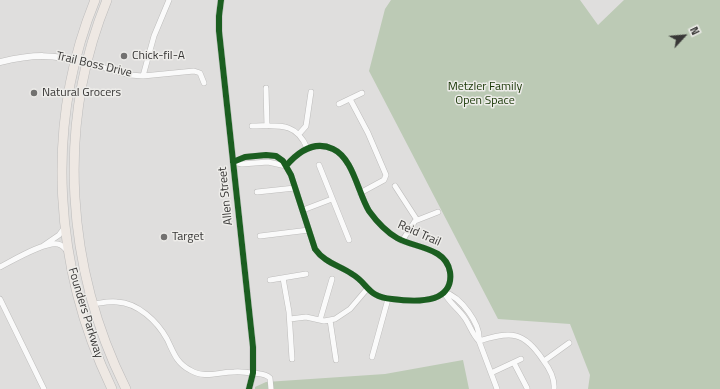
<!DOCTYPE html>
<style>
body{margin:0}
#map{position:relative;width:720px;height:389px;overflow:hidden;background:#dfdedd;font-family:"Titillium Web",sans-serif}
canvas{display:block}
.north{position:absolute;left:664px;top:16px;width:40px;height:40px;-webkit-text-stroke:3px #edece9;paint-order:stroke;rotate:64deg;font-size:11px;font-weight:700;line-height:16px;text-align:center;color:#383736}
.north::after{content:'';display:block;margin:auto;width:14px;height:18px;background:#383736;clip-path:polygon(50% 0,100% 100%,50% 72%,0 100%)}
</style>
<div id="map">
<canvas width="720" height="389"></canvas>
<div class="north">N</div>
</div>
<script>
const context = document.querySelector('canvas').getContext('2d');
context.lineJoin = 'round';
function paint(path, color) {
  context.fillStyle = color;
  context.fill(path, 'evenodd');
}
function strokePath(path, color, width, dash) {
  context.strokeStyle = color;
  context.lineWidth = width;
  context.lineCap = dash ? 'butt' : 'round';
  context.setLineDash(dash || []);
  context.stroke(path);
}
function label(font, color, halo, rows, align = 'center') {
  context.font = font + ' "Titillium Web",sans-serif';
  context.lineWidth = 3;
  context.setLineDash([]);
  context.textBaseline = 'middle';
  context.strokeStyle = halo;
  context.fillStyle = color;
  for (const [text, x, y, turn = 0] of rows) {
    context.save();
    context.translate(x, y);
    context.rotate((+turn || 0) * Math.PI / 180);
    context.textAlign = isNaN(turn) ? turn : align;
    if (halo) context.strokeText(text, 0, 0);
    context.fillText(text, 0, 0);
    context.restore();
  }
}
paint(new Path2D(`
 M391,0H580L598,25L624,0H720V389H588L590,375L570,324L498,319L369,71L385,9Z
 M463,360L469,389H255V387L266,382L385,374Z`), '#bccab5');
const minor = new Path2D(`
 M87,63L130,75L143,76L194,71L200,73L204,83
 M143,76L154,36L169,0
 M266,88L267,126
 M350,99L368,133L386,175L384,180L360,193
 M339,104L362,93
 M252,126C277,126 296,121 307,148
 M299,134L306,126L311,92
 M233,162L245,157L266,155L276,156L283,161L291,175L315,249C325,263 339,265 352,274C369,284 367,297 392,299C407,301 436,304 446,290C450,285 451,279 450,272C446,247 414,248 397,238C385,231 377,222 369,211C358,193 353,158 333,149C314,140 298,152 286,166
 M233,162L242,164L268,162L286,166
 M319,165L349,240
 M395,186L417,220
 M257,192L295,188
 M303,210L332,199
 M260,236L309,230
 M402,241L415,221L438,212
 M43,246L59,235L65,227
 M0,267C12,261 45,241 58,244C62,245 65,248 68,252
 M283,278L289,312L292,359
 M270,280L306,274
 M444,292C448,302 458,308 464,317C470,325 472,334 479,341L497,389
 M444,292C461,297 481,324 479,341
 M0,299L44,389
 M93,304C101,303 109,301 117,302C138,303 157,321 167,339C173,351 176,363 190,370C205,379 218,372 234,372C241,371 246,373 253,373C259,374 265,373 270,378L271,389
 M290,319L306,317L324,321L335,319L350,309L367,289
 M320,320L332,279
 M330,320L336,360
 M479,341C511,331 524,331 543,360C550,369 555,378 554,389
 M372,357L388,299
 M544,361L569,343
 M514,363L527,388
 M491,373L521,359`);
const tertiary = new Path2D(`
 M221,0L219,16V31L253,347V373L249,389
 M0,62C34,54 53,54 86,63`);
const trunk = new Path2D(`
 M95,0C44,125 54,269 112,389
 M107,0C56,125 66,269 126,389`);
strokePath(minor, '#bdbcbb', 6);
strokePath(tertiary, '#bdbcbb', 7);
strokePath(trunk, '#bdbcbc', 10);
strokePath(minor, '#fafafa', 5);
strokePath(tertiary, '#fafafa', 6);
strokePath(trunk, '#eee8e3', 9);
strokePath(new Path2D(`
 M221,0L219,16V31L253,347V373L249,389
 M233,162L245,157L266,155L276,156L283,161L291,175L315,249C325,263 339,265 352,274C369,284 367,297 392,299C407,301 436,304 446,290C450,285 451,279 450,272C446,247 414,248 397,238C385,231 377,222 369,211C358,193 353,158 333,149C314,140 298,152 286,166`), '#1b5e20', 6);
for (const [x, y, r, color] of [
 [124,56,4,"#727170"],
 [34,93,4,"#727170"],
 [164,237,4,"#727170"]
]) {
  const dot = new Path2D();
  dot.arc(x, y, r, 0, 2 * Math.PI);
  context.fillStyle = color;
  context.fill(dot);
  strokePath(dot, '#edece9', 1.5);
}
label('12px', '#383736', '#edece9', [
 ["Chick-fil-A",132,56],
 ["Natural Grocers",42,93],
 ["Target",172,237]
], 'left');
label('12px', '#383736', '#edece9', [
 ["Trail Boss Drive",94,65,13],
 ["Allen Street",226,196,-96],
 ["Reid Trail",419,234,24],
 ["Founders Parkway",85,313,73]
]);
label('12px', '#183605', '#edece9', [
 ["Metzler Family",485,87],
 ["Open Space",485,101]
]);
</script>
